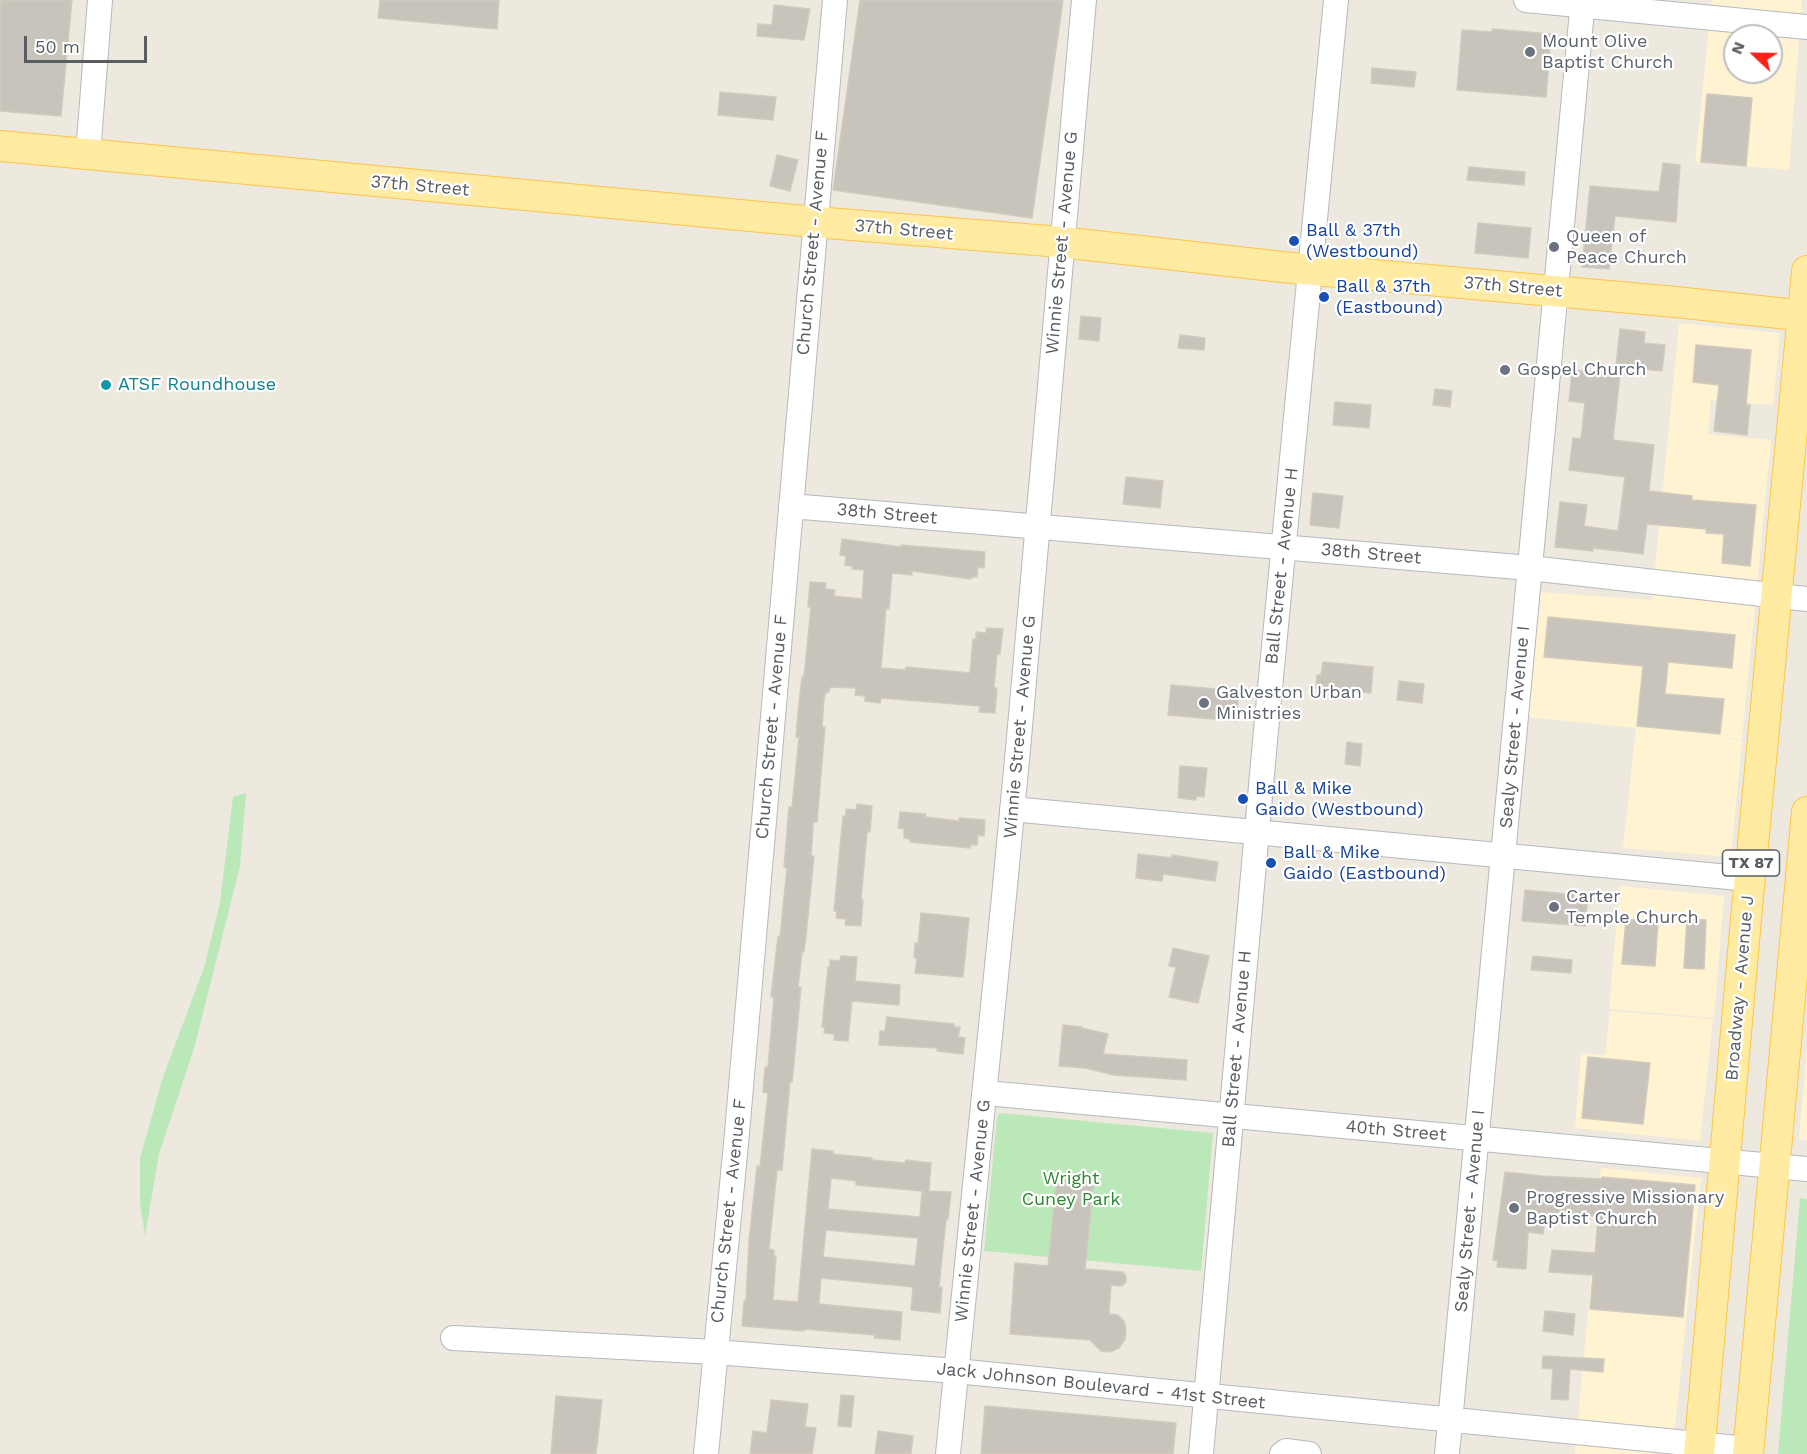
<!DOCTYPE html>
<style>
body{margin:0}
#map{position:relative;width:1807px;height:1454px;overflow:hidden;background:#ede9df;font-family:"Work Sans",sans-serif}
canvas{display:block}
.north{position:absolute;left:1723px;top:24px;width:60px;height:60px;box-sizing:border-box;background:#fff;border:2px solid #bcbec0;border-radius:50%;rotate:292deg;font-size:16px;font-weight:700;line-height:24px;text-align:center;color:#585d62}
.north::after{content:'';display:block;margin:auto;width:21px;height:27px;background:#fb2018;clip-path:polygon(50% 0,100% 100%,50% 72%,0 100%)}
.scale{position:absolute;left:24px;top:36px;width:123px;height:27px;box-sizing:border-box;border:3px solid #585d62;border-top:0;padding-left:8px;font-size:18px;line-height:21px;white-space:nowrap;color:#585d62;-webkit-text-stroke:4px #fff;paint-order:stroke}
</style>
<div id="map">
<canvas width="1807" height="1454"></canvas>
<div class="north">N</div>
<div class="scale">50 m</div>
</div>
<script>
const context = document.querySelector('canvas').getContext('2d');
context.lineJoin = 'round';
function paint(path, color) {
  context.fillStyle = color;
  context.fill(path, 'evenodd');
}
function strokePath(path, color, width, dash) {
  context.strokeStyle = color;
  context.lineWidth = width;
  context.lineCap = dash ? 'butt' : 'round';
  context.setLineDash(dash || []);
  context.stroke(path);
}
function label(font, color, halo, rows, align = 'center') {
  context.font = font + ' "Work Sans",sans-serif';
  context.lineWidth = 4.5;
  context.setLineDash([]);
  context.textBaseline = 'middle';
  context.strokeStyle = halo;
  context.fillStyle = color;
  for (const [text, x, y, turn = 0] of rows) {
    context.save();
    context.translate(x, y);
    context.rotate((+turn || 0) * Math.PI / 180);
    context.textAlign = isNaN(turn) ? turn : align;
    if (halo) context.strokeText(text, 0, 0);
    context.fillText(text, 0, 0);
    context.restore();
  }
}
paint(new Path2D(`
 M1712,0H1802L1789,170L1695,162ZM1735,36H1771V72H1735Z
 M1679,323L1780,333L1773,405L1711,400L1708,434L1771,440L1742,739L1705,736L1742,740L1731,857L1623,848L1636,728L1527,717L1540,592L1652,600Z
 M1620,886L1724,896L1714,1018L1609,1009Z
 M1610,1011L1713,1019L1700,1141L1575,1128L1581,1053L1605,1055Z
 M1807,1048V1140L1799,1139Z
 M1601,1168L1701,1178L1672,1454H1575Z`), '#fff3d2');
paint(new Path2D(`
 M246,793L240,866L195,1045L159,1154L145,1236L140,1203V1158L163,1077L204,968L220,903L233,797Z
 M1000,1113L1213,1133L1201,1271L984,1251L997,1117Z
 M1800,1198L1807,1199V1454H1778Z`), '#bae8b8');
const building = new Path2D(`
 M0,0H72L61,116L0,111Z
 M380,0H499L497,29L378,18Z
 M860,0H1063L1032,218L833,190Z
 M774,5L810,9L804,40L757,36L758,24L772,25Z
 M1492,29L1551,34L1546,97L1457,90L1462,30L1492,32Z
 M1372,68L1416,72L1414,87L1371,83Z
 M720,92L776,97L773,120L718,115Z
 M1707,94L1752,98L1746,166L1701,162Z
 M777,155L798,160L790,191L770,186Z
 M1663,163L1680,165L1676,222L1615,216L1609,269L1582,267L1590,186L1659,192Z
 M1469,167L1525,172L1524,185L1467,180Z
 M1478,223L1531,228L1528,258L1475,253Z
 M1081,316L1101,318L1099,341L1079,339Z
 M1620,329L1645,332L1644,343L1665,345L1662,371L1616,366Z
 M1180,335L1205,338L1204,350L1178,348Z
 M1696,345L1751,350L1746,405H1750L1747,435L1714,431L1719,385L1693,382Z
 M1572,370L1620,374L1613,440L1654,445L1649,491L1692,496V500L1756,505L1750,566L1722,563L1724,534L1706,533V529L1647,524L1643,554L1593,548V551L1555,547L1560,502L1587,505L1584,526L1618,531L1625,477L1569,470L1573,438L1581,439L1585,403L1569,401Z
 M1435,389L1452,391L1450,407L1433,405Z
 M1335,402L1371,405L1369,428L1333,425Z
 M1126,477L1163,481L1160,508L1123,504Z
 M1313,493L1343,496L1339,528L1310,525Z
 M842,539L901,547V545L985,552L984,568L978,567L977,577H971V579L912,571V575L892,573L889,609L886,608L881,668L906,670V667L970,673L973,639L976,640V632L986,633L987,628L1003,629L1000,654H997L994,688H997L995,713L979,712L980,706L881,698L880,703L865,701V696L855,695L856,688L830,687L829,692H826L824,699L822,727H825L817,822H813V829L811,856H814L806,936L804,952H802L798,987H801L794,1063L792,1082H790L782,1170H777L769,1249L774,1250V1256H776L773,1300L798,1302L812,1149L833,1151V1154L872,1158V1160L905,1163L906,1160L931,1163L929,1191L951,1192L948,1219H946L939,1287L942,1288L940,1313L911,1310L913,1287L821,1278L819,1304L902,1312L900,1340L874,1338L875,1335L804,1329V1331L742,1326L744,1301H746L749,1241L757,1166L760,1167L768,1093L763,1092L765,1067H768L774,997H771L778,936L780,937L787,868L784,867L789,807H792L799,737H796L798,712L802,677H804L811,607H808L810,582L826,583L825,589L835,590L834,596L862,599L864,570L852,569V566L845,565L846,556L840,555ZM831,1178L856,1181V1185L922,1191L920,1217L828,1209ZM826,1230L918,1238L915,1266L823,1257Z
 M1548,617L1735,635L1732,668L1668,662L1665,694L1724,699L1720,734L1637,726L1643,666L1544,657Z
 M1323,662L1373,667L1371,693L1316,688L1317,675H1321Z
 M1399,681L1424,684L1422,703L1397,700Z
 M1171,685L1239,691L1236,721L1168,715Z
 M1347,742L1362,744L1360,766L1345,764Z
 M1180,766L1207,768L1204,797L1196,796V800L1178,798Z
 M857,804L872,806L870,832H867L861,900H863L861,926L845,925L846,919L836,918L837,911H834L843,816H846V809L856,810Z
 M900,812L926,814L925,817L959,821V818L985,820L984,836L978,835L977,845H970V848L910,842V839L904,838V829L898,828Z
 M1138,854L1172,858V855L1218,862L1215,881L1163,874L1162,881L1136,878Z
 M1525,890L1588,896L1585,926L1522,921Z
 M921,913L969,918L963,977L915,973L917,958H914L915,943L918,944Z
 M1626,919L1658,922L1655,966L1622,964Z
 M1687,919L1706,920L1704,969L1684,968Z
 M1173,948L1209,956L1198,1003L1169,997L1176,967L1169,966Z
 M841,956L857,957L855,981L900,985L899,1005L852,1001L848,1041L834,1040V1034L824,1033L825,1027H822L828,967H830V960L840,961Z
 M1533,956L1572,960L1571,973L1531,970Z
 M887,1017L954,1024V1027H960L958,1037L965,1038L963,1054L937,1051V1048L879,1045L880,1031H885Z
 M1063,1025L1082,1027L1081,1028L1108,1034L1103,1054L1187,1060L1186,1080L1114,1075L1085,1068L1059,1066Z
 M1588,1057L1650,1063L1643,1124L1582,1118Z
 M1505,1172L1542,1176L1602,1179V1177L1695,1185L1683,1317L1590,1309L1593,1275L1549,1272L1552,1250L1595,1253L1598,1216L1546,1213L1543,1234L1528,1232L1526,1269L1497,1267L1498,1261L1493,1260Z
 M1057,1175L1094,1178L1085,1269L1123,1272L1126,1276V1282L1122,1286L1111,1285L1109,1314L1118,1315L1124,1321L1126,1330L1125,1339L1119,1348L1110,1352L1101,1351L1090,1340L1010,1334L1015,1263L1048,1266Z
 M1545,1311L1575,1314L1573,1335L1543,1331Z
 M1543,1356L1604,1359L1603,1372L1570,1369L1568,1400L1551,1399L1553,1369L1542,1368Z
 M841,1395L854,1396L851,1427L838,1426Z
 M556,1396L602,1400L596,1454H551Z
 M771,1400L808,1404L805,1427L816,1428L812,1454H750L753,1431L767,1433Z
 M985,1406L1176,1423L1173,1454H981Z
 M878,1431L913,1436L911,1454H875Z`);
paint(building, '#c8c4bc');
strokePath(building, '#d2cbbd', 1.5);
const minor = new Path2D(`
 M1526,0L1807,27
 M88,154L100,0
 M791,506L1530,568L1807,599
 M1012,809L1750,879
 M986,1093L1807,1169
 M453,1338L715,1352L956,1371L1748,1449
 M706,1454L737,1133L835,0
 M948,1454C972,1216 997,977 1019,738C1042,492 1061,246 1084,0
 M1201,1454L1266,730L1336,0
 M1282,1454L1286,1451L1309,1454
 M1447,1454L1583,0`);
const major = new Path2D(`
 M0,146L815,222L1061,242L1282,267L1676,302L1807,316
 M1699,1454L1745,930L1807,271
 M1748,1454L1807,812`);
strokePath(minor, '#b5b8be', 26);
strokePath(major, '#ffc446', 32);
strokePath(minor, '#fff', 24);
strokePath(major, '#ffeca2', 30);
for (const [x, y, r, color] of [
 [1530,52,6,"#6b7280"],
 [1294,241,6,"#1a4fb4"],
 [1554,247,6,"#6b7280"],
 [1324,297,6,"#1a4fb4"],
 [1505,370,6,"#6b7280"],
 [106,385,6,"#0f9aa8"],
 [1204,703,6,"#6b7280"],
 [1243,799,6,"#1a4fb4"],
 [1271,863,6,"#1a4fb4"],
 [1554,907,6,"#6b7280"],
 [1514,1208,6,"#6b7280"]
]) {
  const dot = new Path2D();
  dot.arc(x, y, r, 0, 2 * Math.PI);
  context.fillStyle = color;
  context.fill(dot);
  strokePath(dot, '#fff', 2);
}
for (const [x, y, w] of [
 [1751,863,57]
]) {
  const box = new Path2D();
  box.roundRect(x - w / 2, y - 13, w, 26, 4.5);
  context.fillStyle = '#fff';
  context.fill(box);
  strokePath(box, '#585d62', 1.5);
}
label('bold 16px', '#585d62', null, [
 ["TX 87",1751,863]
]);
label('18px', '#5b616d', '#fff', [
 ["Mount Olive",1542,42],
 ["Baptist Church",1542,63],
 ["Queen of",1566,237],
 ["Peace Church",1566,258],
 ["Gospel Church",1517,370],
 ["Galveston Urban",1216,693],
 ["Ministries",1216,714],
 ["Carter",1566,897],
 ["Temple Church",1566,918],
 ["Progressive Missionary",1526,1198],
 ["Baptist Church",1526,1219]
], 'left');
label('18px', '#585d62', '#fff', [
 ["37th Street",420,186,5],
 ["37th Street",904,230,5],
 ["Church Street - Avenue F",813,243,-85],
 ["Winnie Street - Avenue G",1062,243,-85],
 ["37th Street",1513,287,5],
 ["38th Street",887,514,5],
 ["38th Street",1371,554,5],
 ["Ball Street - Avenue H",1282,566,-84],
 ["Church Street - Avenue F",772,727,-85],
 ["Winnie Street - Avenue G",1020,727,-85],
 ["Sealy Street - Avenue I",1515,727,-85],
 ["Broadway - Avenue J",1740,988,-85],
 ["Ball Street - Avenue H",1237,1049,-85],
 ["40th Street",1396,1131,5],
 ["Church Street - Avenue F",729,1211,-84],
 ["Winnie Street - Avenue G",973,1211,-84],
 ["Sealy Street - Avenue I",1470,1211,-85],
 ["Jack Johnson Boulevard - 41st Street",1101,1386,6]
]);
label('18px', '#164399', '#fff', [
 ["Ball & 37th",1306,231],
 ["(Westbound)",1306,252],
 ["Ball & 37th",1336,287],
 ["(Eastbound)",1336,308],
 ["Ball & Mike",1255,789],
 ["Gaido (Westbound)",1255,810],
 ["Ball & Mike",1283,853],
 ["Gaido (Eastbound)",1283,874]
], 'left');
label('18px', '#0d838f', '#fff', [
 ["ATSF Roundhouse",118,385]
], 'left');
label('18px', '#2c862d', '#fff', [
 ["Wright",1071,1179],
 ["Cuney Park",1071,1200]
]);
</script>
